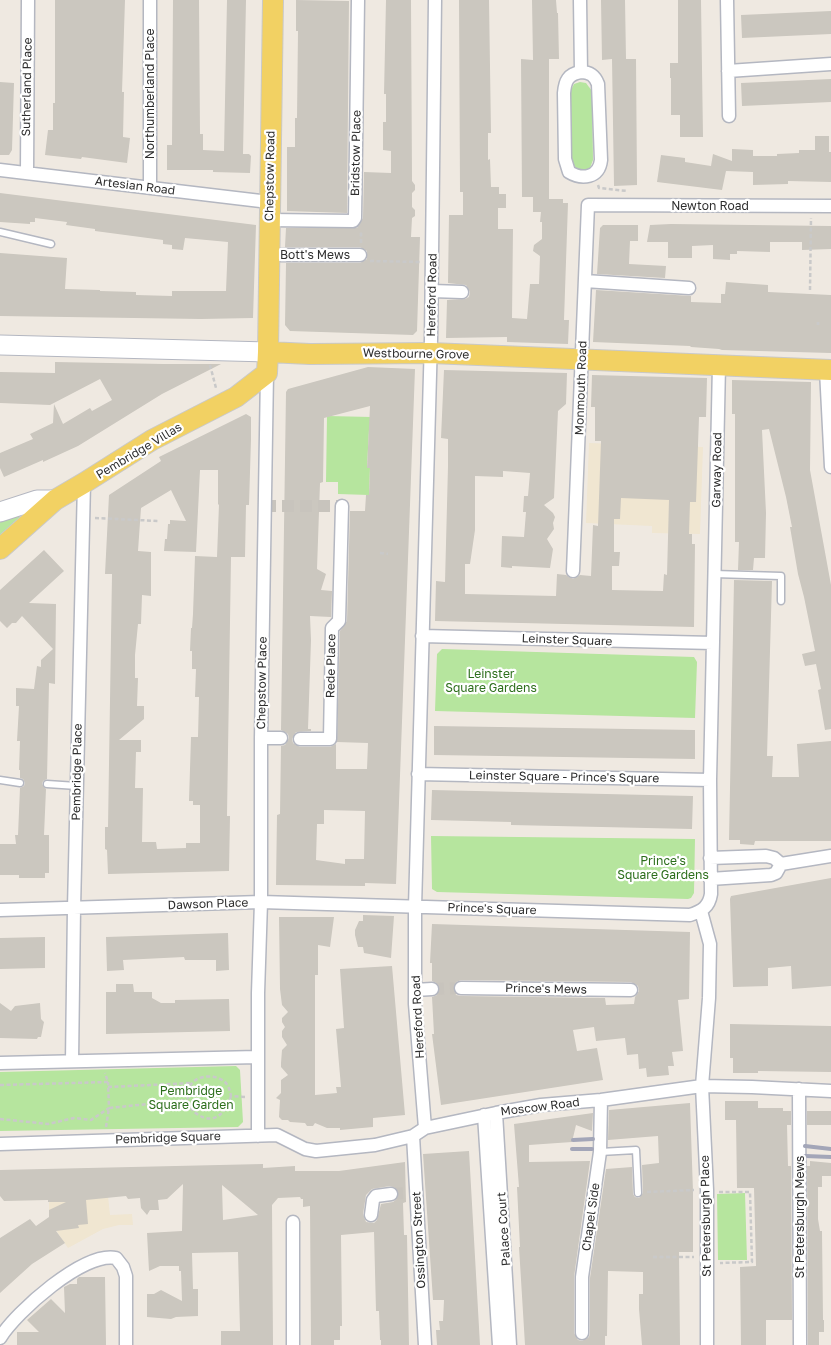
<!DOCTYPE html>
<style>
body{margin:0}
canvas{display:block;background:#efe9e1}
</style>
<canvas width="831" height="1345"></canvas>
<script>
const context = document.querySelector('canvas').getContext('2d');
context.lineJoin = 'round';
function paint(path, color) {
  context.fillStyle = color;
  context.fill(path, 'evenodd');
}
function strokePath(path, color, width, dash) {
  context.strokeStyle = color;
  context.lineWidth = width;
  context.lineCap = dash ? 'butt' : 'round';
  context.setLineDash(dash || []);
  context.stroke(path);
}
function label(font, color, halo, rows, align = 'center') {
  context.font = font + ' "Golos Text",sans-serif';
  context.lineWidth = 4.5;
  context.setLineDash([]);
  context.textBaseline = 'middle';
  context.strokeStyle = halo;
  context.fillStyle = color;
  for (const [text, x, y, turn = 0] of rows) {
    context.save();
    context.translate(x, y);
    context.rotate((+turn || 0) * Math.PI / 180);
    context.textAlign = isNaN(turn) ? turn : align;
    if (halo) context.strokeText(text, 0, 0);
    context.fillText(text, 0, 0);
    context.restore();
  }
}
paint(new Path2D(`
 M589,443L703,447L700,534L652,533V526L586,523Z
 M108,1196L110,1215L132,1214L133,1225H119L103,1229L68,1248L49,1220V1201Z`), '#f0e6d1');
paint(new Path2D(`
 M580,82L586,83L592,91L593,160L590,168L587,171L575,170L570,158V92L574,84Z
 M327,416L372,417L369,430L367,467L370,468L369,495L338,494V482H326Z
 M17,515L20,517L0,535V521Z
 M442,649L694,657L697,662L695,718L435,711L437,654Z
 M431,836L695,839L694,893L691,898L688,899L437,892L432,889Z
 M236,1066L240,1070L243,1122L238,1127L0,1131V1072Z
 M745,1193L747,1260H718L717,1194Z`), '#b6e59e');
paint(new Path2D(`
 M55,0H125L122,92H124L123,137L130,138L127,163L82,157L81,159L45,155L48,130H53V103H55Z
 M173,0H199L200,134H203V150L224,151L227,0H246L243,154H249L251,156L250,173L213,172V170H167V145H172Z
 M296,0L349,1L347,213L287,211V147H295V118H297L298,31H296Z
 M386,0H411L412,181L415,185V190L412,193V207L415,210V216L412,218L411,237H420L417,331L413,335L290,331L285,325L286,263H360L367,259V251L360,247H285L286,228H357L363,218L364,172L391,173V151L383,150V122H386V94H384Z
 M459,0H489L491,133H488V160L490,159L491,187H499V194H506V208H498V229H513L512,318L527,319L530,284H539L540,256L533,251L534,245L542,239V222H540L541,212H533V197H522L521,59L533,60L532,0H556L557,13H558L559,59H549V199H563V203H568L564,320H569L568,344L507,342V337L446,338L447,300L465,299L469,297L470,292L466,285L448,283L449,215H463V192H460Z
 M601,0H625L626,59H636L637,185L614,186L612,59L602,60Z
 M678,0H701L703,137H680V115H671V78H670V63H678Z
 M831,11V34L742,38L741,15Z
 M831,79V102L742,106L741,83Z
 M0,82L14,83L12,150L9,155H0Z
 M815,136H829V152H831V182L788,181V184L753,185V172L726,171L722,190L657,182L661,155L685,158V162L711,166L713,154L732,161V149L753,150V156H777V154L799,153V150H815Z
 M0,193L256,225L253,318L201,319L0,316V253L67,258L65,289L100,290V291L136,292V295L172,296V291H226L228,242L185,238L183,250L172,249V245L163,244V240L95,231V229L66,225L67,222L35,218V222H30V224L0,222Z
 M671,224L831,226V249L802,250V242H770V252L737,251V254H730V260L713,259V245L692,246V258H668V242H647L650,225Z
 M603,225H638V241H630L629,264L666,266L665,278L597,274L600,228Z
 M726,282L768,285V292L831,295V353L722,350L719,349L691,347L690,346L593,342L596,290L691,296V302L721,303V294H725Z
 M55,362L164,364H221L162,394L78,446L43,462V460L4,477L0,468V453L33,439L30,434L53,423L54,404L63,424L90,408L92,411L112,400L100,379L50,405L0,403V372L55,373Z
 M368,367L415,369L396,884L365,883V886L276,885L277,815L280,814L281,746L285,745L289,738L288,734L281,730L286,392L288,389ZM370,406L367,468H370L369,495H366L365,511H350L347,621L340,631L337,742L368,743L367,769H336V744L330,747H300L293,743L292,739L296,732L311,731V729H308L311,640L310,616L331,617L332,591L321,590L326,574L317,569L320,483L323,482L324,418ZM324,810L365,811L364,859H345V864L316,860L317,824H324Z
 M444,370L567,373L566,404L558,411L554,498L544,505L553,513L555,517L553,523L554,529L547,539L553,549L550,568L512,566V568L501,567L502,536L524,537L526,512H523L524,496H528L530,473L503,471V477L475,476V530L470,564H465V594L556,596L557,574L566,575L573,579L580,575L591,576L593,525L598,526L601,441H595V407H591L592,375L707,378L706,417H699L696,502H690L689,534H692V544H695L694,627L435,621L436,581L445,582L448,466V439L441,438ZM621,498L669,500L667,575L664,574L663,591L612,590V566H619L620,552H614V519H620Z
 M732,380L811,382L810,470L831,585V729L825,730L818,690L821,689L816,664L805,666L802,654L815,651L804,597L798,574L790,527H792L786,497L769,429L762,430L766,513L765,558H754L753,570H738L739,542H735V414H732Z
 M246,414L251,417V439L249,505H246L245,557H231L227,816H230L229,871L108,874L107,850L105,849V827H108L112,574H105L109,495L161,461L159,457ZM200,470H218V505L219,504L217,557L195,556L193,614L192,628H191L190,651H192V669H196L195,697H199L198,737H191L189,801H193V805H200V843H186V848L157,849L156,842H142L143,788H135L136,752H141V740H119L144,719V706H137L138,678H135V655L138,624H141L142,595L151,596V552L138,551L141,508L171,490L186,521L170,520V524H168L167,539H165L164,551L196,552Z
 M44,550L64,571L29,603L56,604L55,684L49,683L47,779L43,781L42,784L46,789L44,835H49V873H45V878H19V875H0V844H16L15,835H18L20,788L24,786L25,783L23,779L20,778V770H19L20,741H17L19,706H16V688L34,689L37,666L41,667V660L53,649L22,616L16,623H12L7,628L0,621V590Z
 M734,580L772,581L767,756H773L772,777H799L797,744L831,741V841H755L754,845L740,844V840H729Z
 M434,726L695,730V759L434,755Z
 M432,790L693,796L692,829L511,825V822L431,820Z
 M831,878V986L792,989L791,966L768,968V986L733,987L730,899L731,896Z
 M363,915L394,916L391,958L364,953L363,947H358L355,935V930L359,921H363Z
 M279,917H334L330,947L318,945V975H315V1095L337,1093L336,1087H341L336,1029L344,1028L340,969L392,966L405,1115L373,1118V1127L340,1130V1128H327L315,1123L313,1126H307L305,1123L290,1122L288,1120H282L279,1117L280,1100L276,1098L281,1093V1080L288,1075L281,1067V1063L282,1050L287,1045L282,1037V1031L285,1027L282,1022V1018L288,1012L282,1005L280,989Z
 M432,924L690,932L689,999L678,1000L683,1051L672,1052L674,1066H668L669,1075L647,1077L646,1068L639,1069L638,1054L627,1055L625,1038L596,1041L594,1027L573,1030L577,1051L597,1048L603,1080L441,1105L432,1034H434L432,997L437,995L440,989L438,984L432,981V963H430ZM461,980L631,982L638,986L639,991L635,997L634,1004L606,1005L605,998L461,996L456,995L453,988L454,983Z
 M228,933L229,970L216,971V960H185L184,957L123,960L124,970L107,971L106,937Z
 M45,937V968L0,969V938Z
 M116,984H133L134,992H152V998L161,1003H175V1000L229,999L230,1031L106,1034V992H116Z
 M0,1003L11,1011L15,1006L40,1003L41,1019L44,1022L41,1037H38L37,1039L0,1038Z
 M730,1024L831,1026V1072L758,1071V1073H733V1058H730Z
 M725,1101H758V1108H783V1111H791V1125H787L788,1166H791L792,1320H766V1345H741L740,1267L756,1266L754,1188H737L736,1120H725Z
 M690,1103L693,1192V1252H679L680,1345H642L639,1309V1294H643V1272L608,1271L607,1336H605V1345H525L519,1247H520L517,1187H519L514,1124L593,1113L592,1131L576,1125L572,1142L529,1145V1162L590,1161L574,1277V1333L578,1340L582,1341L589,1337L590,1333V1278L606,1169L632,1167L633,1194L635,1197L639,1198L643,1193L642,1165L659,1163L658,1136L608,1140L609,1110Z
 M807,1111H831V1125H807Z
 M469,1151L480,1345H437L436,1330H440L439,1321H443L444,1300H433L423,1154Z
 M810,1161L831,1163V1176H822V1187H818V1219L820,1231H822L823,1320H824V1332H819V1345H808L807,1166H810Z
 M405,1162L406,1202L403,1203L404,1235H407L409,1345H381V1340H380L379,1311H376L374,1232L341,1235L342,1326H340V1340H334V1345H311L310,1206L303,1207V1199H301L300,1197L278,1198L272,1205L273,1345H221V1331H240L238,1252L192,1253L193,1289H198V1316L176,1317L171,1319L147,1317V1294H154L161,1290L182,1301L181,1271H179V1266H160L149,1271L147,1233L182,1231L183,1184L167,1199L158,1200L159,1210H150L147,1215L141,1208L140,1198L128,1199L126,1196L86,1200L88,1224L78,1225L79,1228L56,1231L65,1243L32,1264L0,1293V1238L30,1219L36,1226L49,1217V1210L66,1202H48V1200L4,1201L0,1196V1170L263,1164V1168L295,1166V1171H339ZM222,1185L258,1215L223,1220ZM390,1186L398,1189V1198L393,1202L381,1204L377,1220L374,1223L366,1222L363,1214L366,1195L372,1189Z
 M79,1277H105L106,1345H17V1332H39L27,1320L51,1299L65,1313L64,1287L70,1284H77V1279Z`), '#cbc7bf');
strokePath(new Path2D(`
 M264,506H342
 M432,989L461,988
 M391,1194L405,1193`), '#c8c4bd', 12, [12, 6]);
const lane = new Path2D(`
 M0,232L51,244
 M714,574L781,576V601
 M0,780L20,783
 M47,784L77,786
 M600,1152L636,1150L638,1193`);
const street = new Path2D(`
 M150,0V188
 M580,0L581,72
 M727,0L729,116
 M728,71L831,64
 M581,72C590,72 595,76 598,84L601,160C599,178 582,180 569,172L565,159L564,93C565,81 568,74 581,72Z
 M0,170L269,202
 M27,173L28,0
 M269,220L353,221L355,218L358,0
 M269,255H360
 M585,281L689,288
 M432,291L462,292
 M826,370L831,467
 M573,571L588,205L831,206
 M422,636L713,643
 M261,738H281
 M300,739H330L332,628L339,621L342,506
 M418,774L710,780
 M710,858L766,856L774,858L781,864
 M781,864L831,856
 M710,879L771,875L776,873L781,864
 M0,910L261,902L690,915C702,911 709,907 711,894L710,780L719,365
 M701,911L710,944L709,998L702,1086L707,1190V1345
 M461,988L631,990
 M415,990L432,989
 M72,1061L74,908L84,483
 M0,1063L257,1057
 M799,1089L800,1345
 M496,1113L510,1345
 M484,1115L499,1345
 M425,1128L415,1004V907L431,339L435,0
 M258,1136V993L261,902V738L267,373
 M413,1136L425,1345
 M0,1144L277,1135L305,1149L316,1151L375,1145L413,1136L425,1128L496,1113L541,1105L601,1100L702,1086L752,1087L831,1091
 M371,1215L373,1200L376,1196L391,1194
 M582,1333V1277L600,1152L601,1100
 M0,1338C16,1312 84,1251 116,1258L123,1267L126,1276V1345
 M293,1345V1222`);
const secondary = new Path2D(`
 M0,345L268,352
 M0,512L37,500H55`);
const primary = new Path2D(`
 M268,352L310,354L431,353L831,370
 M0,549L55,500L84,483L152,440L236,397L267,373L268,352L273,0`);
strokePath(lane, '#b4b7c1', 9);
strokePath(street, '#b4b7c1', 15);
strokePath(secondary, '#b4b7c1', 21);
strokePath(primary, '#c9c9c9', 22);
strokePath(new Path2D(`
 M598,185L599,188L627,191
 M361,243V231
 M370,261L420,262
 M810,290L811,218
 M818,325V322
 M210,365L216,388
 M95,518L158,521
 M380,553L388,554
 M0,1085L108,1082L105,1073
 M108,1087L192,1083
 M231,1096C226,1112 215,1126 197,1114C187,1108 185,1092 192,1083C200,1074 217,1075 225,1082C229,1086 230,1091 231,1096L245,1097
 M0,1119L48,1124L74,1118L91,1120L109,1108L108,1082
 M106,1127L109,1108L188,1100
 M647,1192L694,1190
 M719,1192H750L752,1262L720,1263
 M653,1257H694`), '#c9c9c9', 2.5, [4, 2.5]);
strokePath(lane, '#fff', 6);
strokePath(street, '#fff', 12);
strokePath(secondary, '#fff', 19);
strokePath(primary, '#f2d163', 20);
strokePath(new Path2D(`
 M573,1140L593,1139
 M805,1146L831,1149
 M572,1149H592
 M805,1156L831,1157`), '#a3a6b8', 4);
label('12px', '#2e2e2e', '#fff', [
 ["Sutherland Place",27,87,-89],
 ["Northumberland Place",150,94,-90],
 ["Bridstow Place",356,153,-89],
 ["Chepstow Road",270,176,-89],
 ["Artesian Road",135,186,7],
 ["Newton Road",710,206],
 ["Bott's Mews",315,255],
 ["Hereford Road",432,295,-89],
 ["Westbourne Grove",416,354,1],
 ["Monmouth Road",581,388,-88],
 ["Pembridge Villas",139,451,-31],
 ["Garway Road",717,470,-89],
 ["Leinster Square",567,640,2],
 ["Rede Place",331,666,-89],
 ["Chepstow Place",262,683,-89],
 ["Pembridge Place",77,772,-89],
 ["Leinster Square - Prince's Square",564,777,1],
 ["Dawson Place",208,904,-2],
 ["Prince's Square",492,909,2],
 ["Prince's Mews",546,989,1],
 ["Hereford Road",418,1017,-93],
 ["Moscow Road",540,1107,-7],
 ["Pembridge Square",168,1138,-2],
 ["St Petersburgh Place",706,1216,-91],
 ["Chapel Side",591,1217,-82],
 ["St Petersburgh Mews",800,1217,-90],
 ["Palace Court",504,1229,-94],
 ["Ossington Street",419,1240,-93]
]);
label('12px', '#2c6e1b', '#fff', [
 ["Leinster",491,674],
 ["Square Gardens",491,688],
 ["Prince's",663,861],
 ["Square Gardens",663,875],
 ["Pembridge",191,1091],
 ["Square Garden",191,1105]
]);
</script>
